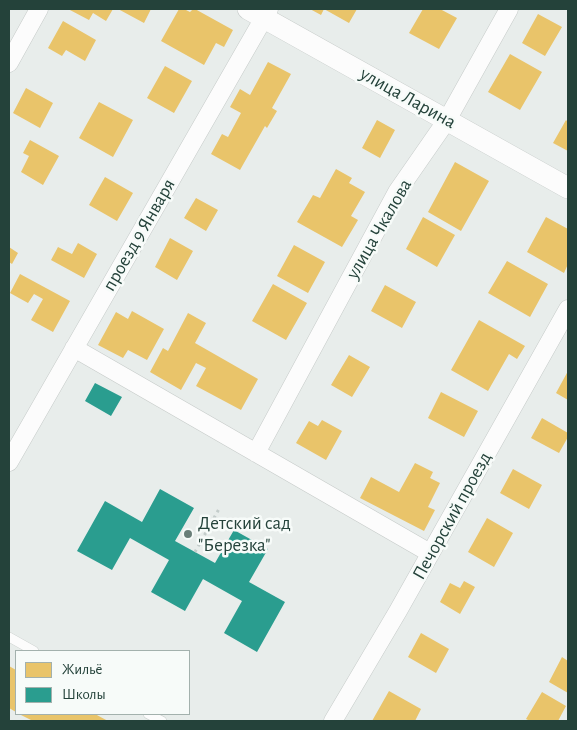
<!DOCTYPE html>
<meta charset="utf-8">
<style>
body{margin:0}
#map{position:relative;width:577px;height:730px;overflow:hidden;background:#e8edeb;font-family:"Alegreya Sans",sans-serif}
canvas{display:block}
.frame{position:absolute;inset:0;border:10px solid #24423a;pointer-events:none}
.legend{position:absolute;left:15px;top:650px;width:175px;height:65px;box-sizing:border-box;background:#f7fbf9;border:1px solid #a3b1ad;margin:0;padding:6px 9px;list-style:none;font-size:15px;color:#24423a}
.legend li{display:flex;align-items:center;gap:10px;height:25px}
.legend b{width:25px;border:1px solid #a3b1ad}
</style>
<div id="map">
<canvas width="577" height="730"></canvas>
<div class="frame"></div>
<ul class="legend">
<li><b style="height:14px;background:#e9c46a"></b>Жильё</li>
<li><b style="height:14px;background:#2a9d8f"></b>Школы</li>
</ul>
</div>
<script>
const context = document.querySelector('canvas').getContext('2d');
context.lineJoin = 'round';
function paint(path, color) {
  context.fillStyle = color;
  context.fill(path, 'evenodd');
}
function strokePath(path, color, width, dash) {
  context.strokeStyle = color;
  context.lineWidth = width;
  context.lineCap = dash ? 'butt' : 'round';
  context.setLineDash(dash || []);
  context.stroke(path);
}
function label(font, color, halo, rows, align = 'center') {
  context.font = font + ' "Alegreya Sans",sans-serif';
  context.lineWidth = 5;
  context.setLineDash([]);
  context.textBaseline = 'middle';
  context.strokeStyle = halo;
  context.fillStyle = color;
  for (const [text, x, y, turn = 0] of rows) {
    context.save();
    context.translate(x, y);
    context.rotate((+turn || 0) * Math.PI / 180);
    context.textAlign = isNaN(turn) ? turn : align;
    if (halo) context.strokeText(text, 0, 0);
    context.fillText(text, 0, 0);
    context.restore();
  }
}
paint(new Path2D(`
 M68,9H113L106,21L93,13L89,20Z
 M118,9H151L144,23Z
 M179,9H184L190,12L193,9H195L233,30L224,47L216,43L204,65L161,41Z
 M310,9H357L349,23L324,9L321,15Z
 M423,9H440L457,18L439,49L409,33Z
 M538,14L562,27L545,56L522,43Z
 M63,21L96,40L85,61L66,50L62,56L48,48Z
 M510,54L542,72L520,110L488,92Z
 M268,62L291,74L272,108L277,111L267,128L265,126L240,170L211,154L222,134L228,137L241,113L230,107L240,89L250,95Z
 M165,66L192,81L174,113L147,98Z
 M26,88L53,103L40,128L13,113Z
 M99,102L133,120L113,157L79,138Z
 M377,120L395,130L380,158L362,148Z
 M566,120L568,122V151L553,143Z
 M30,140L59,156L43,185L21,172L29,156L23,153Z
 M455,162L489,181L461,231L428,212Z
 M336,169L352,178L349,183L365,192L351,216L358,220L342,247L297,222L313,195L320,198Z
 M105,177L133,193L117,221L89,205Z
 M196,198L218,210L206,231L184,218Z
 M423,217L455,235L437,267L406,249Z
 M546,217L568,229V264L564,273L527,252Z
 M170,238L193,251L177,280L155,267Z
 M78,243L97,254L84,278L51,260L58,247L72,254Z
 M294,245L325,262L308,293L277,276Z
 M9,247L18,253L12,264L9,262Z
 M507,261L548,284L530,317L488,293Z
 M20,274L70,301L53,332L31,320L43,299L34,294L28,303L10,293Z
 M273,284L307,303L286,340L252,321Z
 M385,285L416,302L402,328L371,311Z
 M132,311L164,329L147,360L128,350L123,358L98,345L116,312L128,319Z
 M188,313L206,323L195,343L258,379L241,410L196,386L206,368L196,363L181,390L150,372L163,348L168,351Z
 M479,320L525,346L517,359L509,354L488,391L451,370Z
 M349,355L370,367L352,397L331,385Z
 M568,371V400L556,393Z
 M441,392L478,411L464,437L428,418Z
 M542,418L568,433V437L559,453L531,438Z
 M322,420L342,431L326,460L296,443L309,421L318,426Z
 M415,463L433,472L430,478L440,483L428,507L435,510L424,531L360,498L371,477L399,492Z
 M513,469L542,485L529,509L500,493Z
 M487,518L513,533L494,567L468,552Z
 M464,581L475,587L460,614L440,602L450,583L460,588Z
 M421,633L449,649L436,673L408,657Z
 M562,657L568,661V693L549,682Z
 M9,666L16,670V712L9,708Z
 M389,691L421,709L415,721H372Z
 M542,692L566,706L558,721H530L526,719Z
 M19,714H95L108,721H33Z`), '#e9c46a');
paint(new Path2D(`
 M95,383L122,397L111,416L85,401Z
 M160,489L194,508L175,541L215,563L234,530L268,549L249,582L285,602L257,652L224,633L242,601L203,579L185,611L151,592L169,560L130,538L112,570L77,551L105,501L142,522Z`), '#2a9d8f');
const service = new Path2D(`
 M9,637L34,651
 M148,714L162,721`);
const minor = new Path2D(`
 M9,63L39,9
 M74,348L430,553
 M256,453L397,192L447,120L509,9
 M9,462L269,9
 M333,721L398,611L568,309`);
const tertiary = new Path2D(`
 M248,9L568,188`);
strokePath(service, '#c5cac8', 10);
strokePath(minor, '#c5cac8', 19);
strokePath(tertiary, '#c5cac8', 22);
strokePath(new Path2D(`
 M195,552L219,509`), '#c3ccca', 3, [2.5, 4]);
strokePath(service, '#fcfcfc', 9);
strokePath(minor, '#fcfcfc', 18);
strokePath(tertiary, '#fcfcfc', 21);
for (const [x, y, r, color] of [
 [188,534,5,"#697e78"]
]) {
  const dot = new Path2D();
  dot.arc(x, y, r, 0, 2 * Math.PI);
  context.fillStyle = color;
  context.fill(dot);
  strokePath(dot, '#f7fbf9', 2);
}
label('19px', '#24423a', '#f7fbf9', [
 ["улица Ларина",408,98,29],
 ["улица Чкалова",379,229,-60],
 ["проезд 9 Января",139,235,-60],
 ["Печорский проезд",452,516,-61]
]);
label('19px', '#24423a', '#f7fbf9', [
 ["Детский сад",198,523],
 ["\"Березка\"",198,545]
], 'left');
</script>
